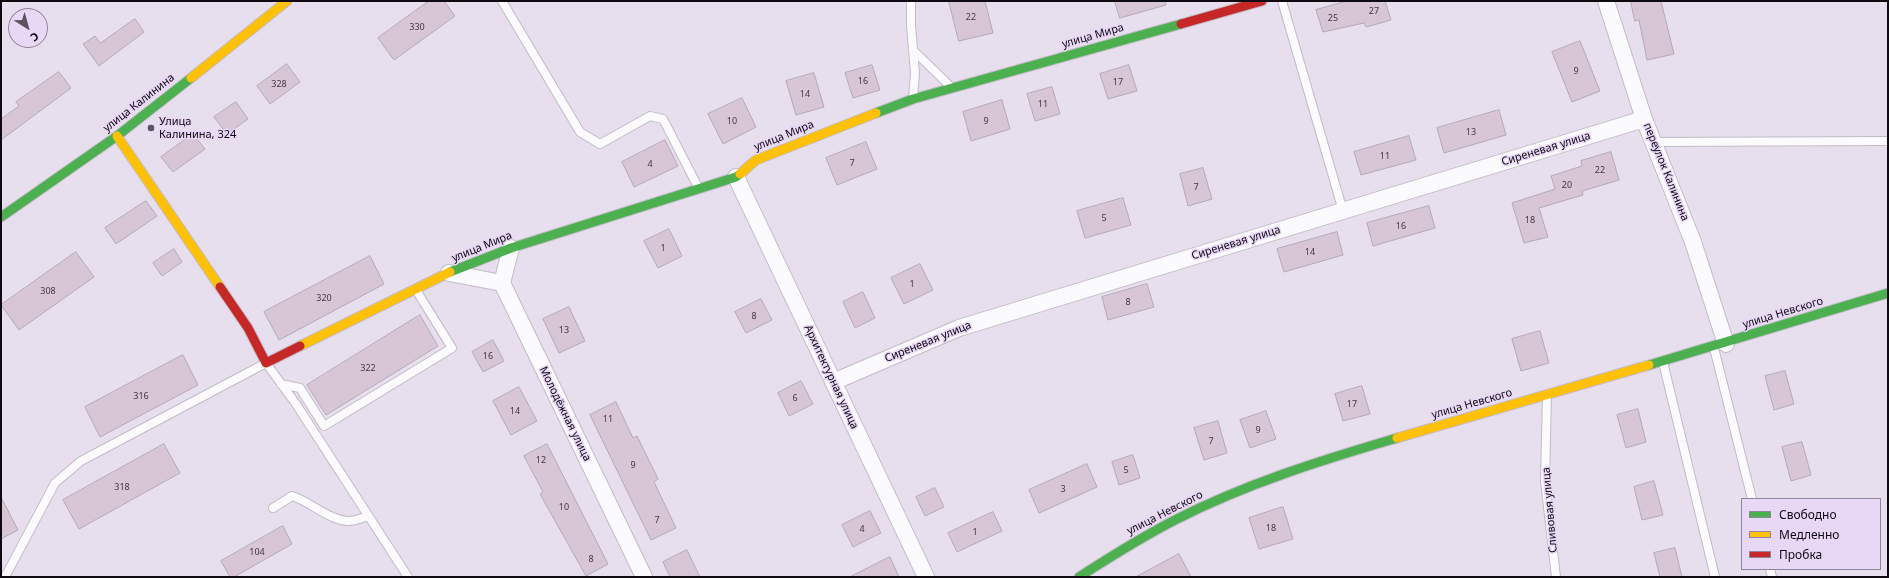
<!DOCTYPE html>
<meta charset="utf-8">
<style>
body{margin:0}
#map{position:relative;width:1889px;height:578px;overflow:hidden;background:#e7deee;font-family:"Noto Sans",sans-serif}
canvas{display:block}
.frame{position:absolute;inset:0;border:2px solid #0f0912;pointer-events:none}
.legend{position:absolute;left:1741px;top:498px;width:140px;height:72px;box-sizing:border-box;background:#e8d7f5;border:1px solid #91859a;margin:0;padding:5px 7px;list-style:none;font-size:12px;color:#0f0912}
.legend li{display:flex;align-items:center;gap:8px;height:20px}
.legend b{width:20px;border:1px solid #91859a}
.north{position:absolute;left:8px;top:8px;width:40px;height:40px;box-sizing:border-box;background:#e8d7f5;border:1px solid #91859a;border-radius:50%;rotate:143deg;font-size:11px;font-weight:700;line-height:16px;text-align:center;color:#0f0912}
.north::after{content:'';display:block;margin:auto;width:14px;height:18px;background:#5b545f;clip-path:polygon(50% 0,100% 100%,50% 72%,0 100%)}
</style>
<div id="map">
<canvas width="1889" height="578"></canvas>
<div class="frame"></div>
<ul class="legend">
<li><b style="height:5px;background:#4caf50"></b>Свободно</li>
<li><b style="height:5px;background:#ffc107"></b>Медленно</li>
<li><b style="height:5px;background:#c62828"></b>Пробка</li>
</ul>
<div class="north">С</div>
</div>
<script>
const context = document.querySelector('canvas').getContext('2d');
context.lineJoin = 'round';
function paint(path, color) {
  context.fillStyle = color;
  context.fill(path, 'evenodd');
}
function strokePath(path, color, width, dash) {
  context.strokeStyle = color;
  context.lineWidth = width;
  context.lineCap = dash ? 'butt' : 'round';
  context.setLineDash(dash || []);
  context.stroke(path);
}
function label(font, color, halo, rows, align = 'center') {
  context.font = font + ' "Noto Sans",sans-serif';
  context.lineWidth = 3;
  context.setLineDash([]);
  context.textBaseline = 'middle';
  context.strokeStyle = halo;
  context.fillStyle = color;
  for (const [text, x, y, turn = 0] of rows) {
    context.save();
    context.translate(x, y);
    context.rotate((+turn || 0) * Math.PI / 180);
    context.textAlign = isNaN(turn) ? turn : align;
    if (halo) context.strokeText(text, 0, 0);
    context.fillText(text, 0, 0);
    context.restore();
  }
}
const building = new Path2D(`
 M429,1H444L455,16L394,60L378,38Z
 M949,1H985L993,33L959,41Z
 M1115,1H1165L1166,5L1120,18Z
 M1347,1H1385L1391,20L1366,27L1364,23L1323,32L1316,10Z
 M1631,1H1661L1674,54L1647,60L1639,20L1635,21Z
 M135,19L144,32L99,66L83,44L95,36L100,43Z
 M1580,41L1600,91L1572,102L1552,52Z
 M287,64L300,82L270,104L257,86Z
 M872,65L880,90L853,98L845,73Z
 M1129,65L1137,91L1108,99L1100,74Z
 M59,72L71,88L1,140V119L19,106L16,102Z
 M814,73L824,107L796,115L786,81Z
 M1052,87L1060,114L1035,121L1027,94Z
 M742,98L756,127L723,144L708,114Z
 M1002,100L1010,129L971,141L963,112Z
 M236,102L248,119L227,134L214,117Z
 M1499,110L1506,135L1444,153L1437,128Z
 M193,134L205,149L173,172L161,157Z
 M1409,136L1416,160L1361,175L1354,152Z
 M665,140L678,166L634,187L622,162Z
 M866,142L877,169L837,185L826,158Z
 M1611,152L1619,180L1582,191L1583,195L1539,208L1548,237L1524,243L1512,203L1555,189L1551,176L1582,166L1581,161Z
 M1203,168L1212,199L1188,206L1180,174Z
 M1123,198L1131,225L1085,238L1077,211Z
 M146,201L157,216L116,244L105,228Z
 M1429,206L1435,228L1373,246L1367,223Z
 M669,229L682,256L658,268L644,241Z
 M1337,232L1343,255L1284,272L1277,249Z
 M174,249L182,262L162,276L153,263Z
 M76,252L94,277L19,330L1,305Z
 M370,256L384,284L279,340L264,312Z
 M920,264L933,290L904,304L891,278Z
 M1147,284L1154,307L1108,320L1102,297Z
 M863,292L875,318L855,328L843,302Z
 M761,299L772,320L746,333L735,312Z
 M569,307L585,341L559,353L543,319Z
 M420,315L438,346L326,415L307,385Z
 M1540,331L1549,363L1521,371L1512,339Z
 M493,340L504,361L483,372L472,352Z
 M183,355L198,385L100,437L85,407Z
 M1785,371L1794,404L1774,410L1765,376Z
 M801,381L813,404L789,416L778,393Z
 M1362,386L1370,414L1343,421L1335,394Z
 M519,387L537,421L511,435L493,401Z
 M616,402L633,438L637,436L658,479L654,482L676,528L651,540L590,415Z
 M1638,409L1646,442L1626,448L1617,415Z
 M1266,411L1276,439L1250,448L1240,420Z
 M1218,421L1227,453L1204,460L1194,428Z
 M1802,442L1811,475L1791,481L1782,447Z
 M164,444L180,473L79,529L63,500Z
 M547,444L608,564L586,576L540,494L543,492L524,456Z
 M1133,455L1140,478L1119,485L1112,462Z
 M1087,464L1097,487L1039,513L1029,490Z
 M1654,481L1663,515L1642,520L1634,487Z
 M935,488L944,507L925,516L916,497Z
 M1,497L18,530L1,539Z
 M1283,507L1293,539L1259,549L1249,518Z
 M870,511L881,533L853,547L842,525Z
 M993,512L1002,531L957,552L948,533Z
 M283,526L292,544L234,577H230L221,561Z
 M1675,548L1682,577H1660L1654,553Z
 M687,550L700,577H670L663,562Z
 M1179,554L1191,577H1136Z
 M890,557L899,577H850Z`);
paint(building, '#d8c5d5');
strokePath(building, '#b4aab5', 1);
const lane = new Path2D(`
 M502,1L580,132L600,144L650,116L663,119L698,187
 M911,1V25L915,74L913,98
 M1282,1L1343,211
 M913,50L950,86
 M1653,142L1888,141
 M1714,348L1752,499
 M1663,362L1715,577
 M281,384L300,388L324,426L452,348L416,290
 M1547,396L1545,481L1556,577
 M273,508L292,496C311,502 327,519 347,521C353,522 362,518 368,516
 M1770,569L1772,577
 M5,577L55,483L81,461L266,363L296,404L408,577`);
const street = new Path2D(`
 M1606,1L1644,119L1693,242L1726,344
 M736,177L926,577
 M511,248L502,283L644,577
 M449,273L502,283
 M833,382L959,328L1644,119`);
const fast = new Path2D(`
 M876,113L913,99L1181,24
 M1,217L117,136L191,78
 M450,272L511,248L736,177L740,174
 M1649,365L1888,293
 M1079,577C1110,557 1142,537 1175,520C1245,484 1322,460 1397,438`);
const slow = new Path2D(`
 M191,78L287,1
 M117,136L220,287
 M740,174L756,160L876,113
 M300,346L450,272
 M1397,438L1649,365`);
const jam = new Path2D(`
 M1181,24L1262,1
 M220,287L248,328L266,363L300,346`);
strokePath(lane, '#c3bcc8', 10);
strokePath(street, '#c3bcc8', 18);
strokePath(fast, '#c3bcc8', 11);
strokePath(slow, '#c3bcc8', 11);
strokePath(jam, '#c3bcc8', 11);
strokePath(lane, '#fbfafc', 8);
strokePath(street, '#fbfafc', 16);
strokePath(fast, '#4caf50', 9);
strokePath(slow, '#ffc107', 9);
strokePath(jam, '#c62828', 9);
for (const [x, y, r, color] of [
 [151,128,4,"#5b545f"]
]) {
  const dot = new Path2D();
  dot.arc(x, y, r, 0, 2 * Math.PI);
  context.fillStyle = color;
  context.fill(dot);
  strokePath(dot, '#e8d7f5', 1.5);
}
label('9px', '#413843', null, [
 ["27",1374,11],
 ["22",971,17],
 ["25",1333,18],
 ["330",417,27],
 ["9",1576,71],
 ["16",863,81],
 ["17",1118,82],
 ["328",279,84],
 ["14",805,94],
 ["11",1043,104],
 ["10",732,121],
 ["9",986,121],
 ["13",1471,132],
 ["11",1385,156],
 ["7",852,163],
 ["4",650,164],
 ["22",1600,170],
 ["20",1567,185],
 ["7",1196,187],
 ["5",1104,218],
 ["18",1530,220],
 ["16",1401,226],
 ["1",663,248],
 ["14",1310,252],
 ["1",912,284],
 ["308",48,291],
 ["320",324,298],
 ["8",1128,302],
 ["8",754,316],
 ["13",564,330],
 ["16",488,356],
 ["322",368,368],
 ["316",141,396],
 ["6",795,398],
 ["17",1352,404],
 ["14",515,411],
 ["11",608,419],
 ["9",1258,430],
 ["7",1211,441],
 ["12",541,460],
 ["9",633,465],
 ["5",1126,470],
 ["318",122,487],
 ["3",1063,489],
 ["10",564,507],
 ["7",657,520],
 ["18",1271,528],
 ["4",862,529],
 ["1",975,532],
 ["104",257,552],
 ["8",591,559]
]);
label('11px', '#0f0912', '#e8d7f5', [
 ["улица Мира",1093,36,-16],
 ["улица Калинина",139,103,-38],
 ["улица Мира",784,136,-22],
 ["Сиреневая улица",1546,149,-17],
 ["переулок Калинина",1666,172,68],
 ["Сиреневая улица",1236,243,-17],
 ["улица Мира",482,247,-22],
 ["улица Невского",1783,313,-17],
 ["Сиреневая улица",928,342,-22],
 ["Архитектурная улица",831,377,65],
 ["улица Невского",1472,404,-16],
 ["Молодёжная улица",565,414,64],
 ["Сливовая улица",1550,510,-95],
 ["улица Невского",1165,513,-27]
]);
label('11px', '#0f0912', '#e8d7f5', [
 ["Улица",159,122],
 ["Калинина, 324",159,135]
], 'left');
</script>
